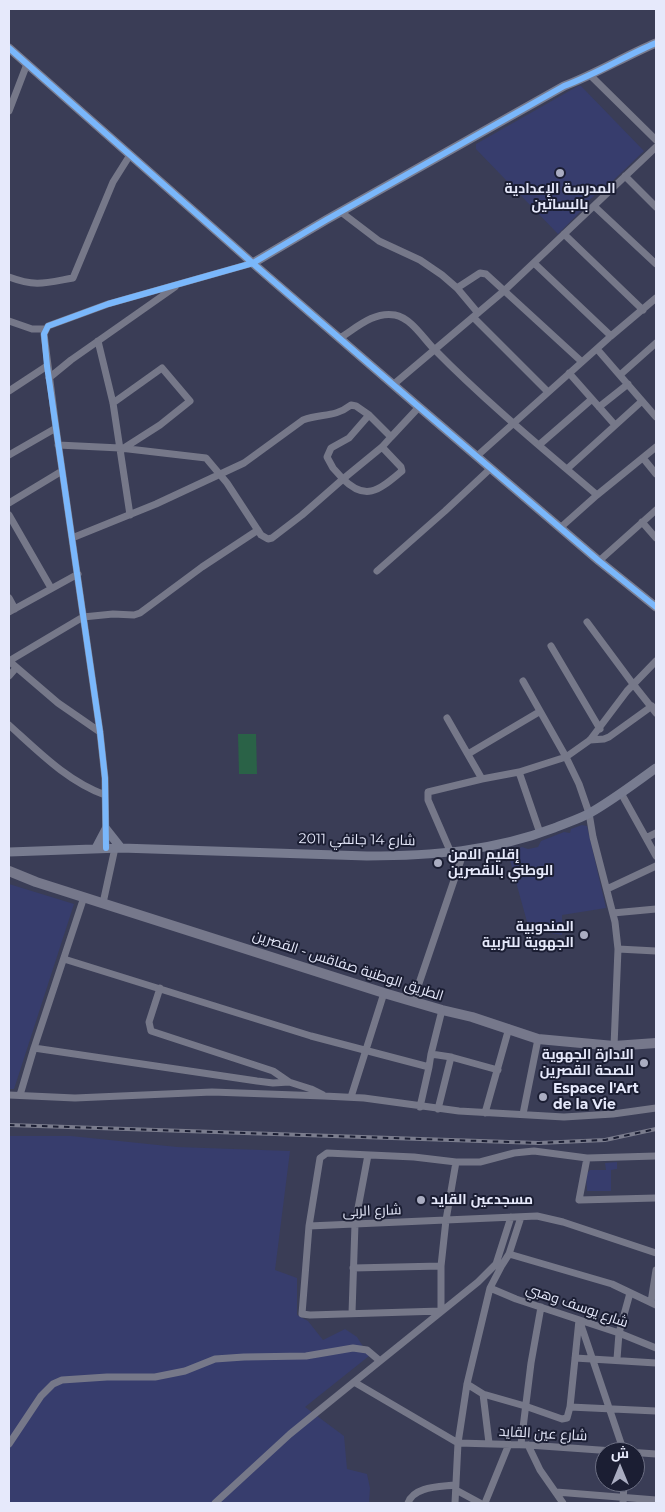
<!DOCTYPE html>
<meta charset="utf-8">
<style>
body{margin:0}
#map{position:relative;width:665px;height:1512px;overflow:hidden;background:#3a3d56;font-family:Montserrat,Cairo,sans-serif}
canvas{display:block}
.frame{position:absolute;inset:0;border:10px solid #e6e9fb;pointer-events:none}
.north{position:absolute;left:595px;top:1442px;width:50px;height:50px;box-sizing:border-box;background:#1b1e33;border:1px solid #6c6f83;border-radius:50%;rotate:0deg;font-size:14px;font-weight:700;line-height:20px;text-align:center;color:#e6e9fb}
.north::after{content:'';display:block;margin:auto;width:18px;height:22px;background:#aaadc1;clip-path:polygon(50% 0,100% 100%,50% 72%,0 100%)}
</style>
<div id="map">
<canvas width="665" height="1512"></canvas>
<div class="frame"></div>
<div class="north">ش</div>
</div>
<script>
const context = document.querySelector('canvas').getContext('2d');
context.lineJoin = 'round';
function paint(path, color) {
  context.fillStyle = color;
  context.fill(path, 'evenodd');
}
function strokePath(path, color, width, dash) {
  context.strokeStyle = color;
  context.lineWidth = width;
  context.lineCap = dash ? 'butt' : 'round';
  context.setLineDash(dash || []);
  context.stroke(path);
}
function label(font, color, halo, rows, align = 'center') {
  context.font = font + ' Montserrat,Cairo,sans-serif';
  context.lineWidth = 4;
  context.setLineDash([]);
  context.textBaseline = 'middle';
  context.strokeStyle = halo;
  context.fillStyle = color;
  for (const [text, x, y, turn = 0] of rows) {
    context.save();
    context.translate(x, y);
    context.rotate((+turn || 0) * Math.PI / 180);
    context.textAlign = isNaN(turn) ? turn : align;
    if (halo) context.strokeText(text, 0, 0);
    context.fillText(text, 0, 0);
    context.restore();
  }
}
paint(new Path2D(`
 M578,86H581L644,151L598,195H595L582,207V210L558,234L476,149V144Z
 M582,825L587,826L606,908L562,915V935L529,929L508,853L522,847L528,849L538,847L541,841L564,832L570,833L571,829Z
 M9,884L74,904L14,1089H9Z
 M9,1136H71L177,1147L290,1151L275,1270L297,1278V1315L308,1321L323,1340L345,1329L357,1337L369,1356L305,1407L344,1436L347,1469L367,1474L370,1488L369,1503H9Z
 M617,1162V1169L611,1170V1191H587L586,1174L590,1170H606L605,1163Z`), '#373d6d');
paint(new Path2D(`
 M238,734H256L257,774H239Z`), '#2a6247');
strokePath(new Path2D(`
 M591,76L656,140
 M9,111L27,64
 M625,176L656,207
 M594,206L656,264
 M341,212L379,241L420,260L442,275L457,288L478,313
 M564,234L643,310
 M534,263L611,336
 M9,277C36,287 45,283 73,278L113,182L130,155
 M457,288L480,273L486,274L582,362
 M473,317L548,392
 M9,321L32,329H45
 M340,338C356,328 374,311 395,315C411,318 423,338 434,349C485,401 542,448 597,495
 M98,341L113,403L130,515
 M597,349L656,417
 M569,373L615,425
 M620,375L656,343
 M49,378L71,360L175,287
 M394,384L505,290L656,147
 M9,391L47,366
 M113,403L162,368L190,401L160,425L124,448
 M599,407L628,384
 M391,437L382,447L343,479L333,468L327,457L331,448L349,438L369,415L391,437L419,407
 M58,445L120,448L206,458L227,483L261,535L268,539L272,538L302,515L343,479C367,503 381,488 402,471L401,467L382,447
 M539,445L592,399
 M9,455L56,428
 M477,456L611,336L656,298
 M643,458L656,474
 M567,469L642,401
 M9,503L62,471
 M9,515L51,588
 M642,522L656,538
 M560,528L597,495L656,447
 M72,538L156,504L244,463L303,420C322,413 334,418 351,405L356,406L369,415
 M599,561L656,510
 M377,571L445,511L491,468
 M9,598L15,609
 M9,612L78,574
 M587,622L633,684L656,713
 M551,646L600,729
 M9,676L16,668
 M523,681L566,757L579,784L589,813L593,837L615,922L618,949L614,1046
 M447,718L482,779
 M9,725C39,752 67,781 105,795
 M100,732L58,703L9,661L83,617L113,614L134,615L140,613L202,567L258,530
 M590,740L604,739L609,737L652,706
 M468,754L539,712
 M519,772L540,833
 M621,793L646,838L656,833
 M646,838L656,856
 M106,848L105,778L100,732L56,428L44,334L48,326L108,304L253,263
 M451,853L428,800V792L482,779L519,772L566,757L590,740L627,691L656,661
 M607,889L656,866
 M103,903L115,848
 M613,913L656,909
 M618,949L656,951
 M64,959L311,1036L429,1067L431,1054L442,1010
 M160,988L149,1022L151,1031L273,1071L289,1082
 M413,1001L464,851
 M34,1048L257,1081L273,1083L289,1082L311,1089L323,1095
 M431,1054L451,1057L498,1070
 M9,1095L75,1098L212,1092L324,1096L364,1098L459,1111L564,1117L613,1114L656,1108
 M20,1095L34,1048L84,897
 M351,1097L384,993
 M420,1107L429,1067
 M438,1109L451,1057
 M485,1113L509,1028
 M523,1114L538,1039
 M656,1156L587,1158L579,1200L656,1198
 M456,1162L446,1220L441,1266V1311L310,1315L302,1314L309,1226L537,1216L563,1222L656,1253
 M309,1226L320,1158L327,1153L414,1157L456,1162H480L514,1153L534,1151L587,1158
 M509,1254L612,1284L656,1305
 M502,1265L509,1254L521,1217
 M353,1268L441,1266
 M490,1288L516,1299L619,1333L656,1348
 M651,1302L656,1270
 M352,1313L355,1224L368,1155
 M580,1322L624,1452
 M575,1358L656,1363
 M617,1359L619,1333L630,1293
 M354,1382L478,1282L496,1264
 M467,1384L483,1394L489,1443
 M483,1394L525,1406L562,1419L567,1418L570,1407L579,1320
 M570,1407L656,1411
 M9,1444L41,1396L53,1384L62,1380L107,1377H155L185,1371L215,1359L244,1357L306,1356L353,1348L367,1350L380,1361
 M521,1444L531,1363L541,1307
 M528,1445L540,1470L563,1503
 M456,1490L480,1503
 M556,1492L656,1500
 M215,1503L290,1434L354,1382L458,1443L528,1445L656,1454
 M408,1503C414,1486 440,1487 455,1485
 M455,1503L458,1443L467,1384L490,1288L502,1265L496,1264L511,1217
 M485,1503L509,1444
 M623,1503L624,1482`), '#767889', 7);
strokePath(new Path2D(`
 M9,48L257,267L419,407L599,561L656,607
 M253,263L326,220L564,86C596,74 625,56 656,43
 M96,848L106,829L121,848
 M9,852L121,848L367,856C431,856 494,851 554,828C566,823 579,819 590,813C613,800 635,783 656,768`), '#787c90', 9);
strokePath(new Path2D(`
 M9,871L36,882L384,993L442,1010L472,1017L538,1039L614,1046L656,1043`), '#76788b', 10);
const rail = new Path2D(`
 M9,1125L539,1143L605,1140L656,1129`);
strokePath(rail, '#7a7c8d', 4);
strokePath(rail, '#1b1e33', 2, [5.5]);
strokePath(new Path2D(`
 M9,48L257,267L419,407L599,561L656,607
 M106,848L105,778L100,732L47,366L44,334L48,326L108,304L253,263L326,220L564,86C596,74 625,56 656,43`), '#7ab7fb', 6);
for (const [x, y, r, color] of [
 [560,173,5,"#aaadc1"],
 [438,863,5,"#aaadc1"],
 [584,935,5,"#aaadc1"],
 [644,1063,5,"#aaadc1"],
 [543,1097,5,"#aaadc1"],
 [421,1200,5,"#aaadc1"]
]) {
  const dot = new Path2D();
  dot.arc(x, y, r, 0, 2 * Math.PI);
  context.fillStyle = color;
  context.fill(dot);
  strokePath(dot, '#1b1e33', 2);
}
label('bold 14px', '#e6e9fb', '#1b1e33', [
 ["المدرسة الإعدادية",560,189,"center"],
 ["بالبساتين",560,205,"center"],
 ["إقليم الامن",448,855],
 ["الوطني بالقصرين",448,871],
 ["المندوبية",574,927,"right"],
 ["الجهوية للتربية",574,943,"right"],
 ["الادارة الجهوية",634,1055,"right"],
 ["للصحة القصرين",634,1071,"right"],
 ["Espace l'Art",553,1089],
 ["de la Vie",553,1105],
 ["مسجدعين القايد",431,1200]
], 'left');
label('14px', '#e6e9fb', '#1b1e33', [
 ["شارع 14 جانفي 2011",357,840,1],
 ["الطريق الوطنية صفاقس - القصرين",348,966,18],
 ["شارع الربى",372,1211,-2],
 ["شارع يوسف وهبي",577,1306,19],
 ["شارع عين القايد",543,1434,3]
]);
</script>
